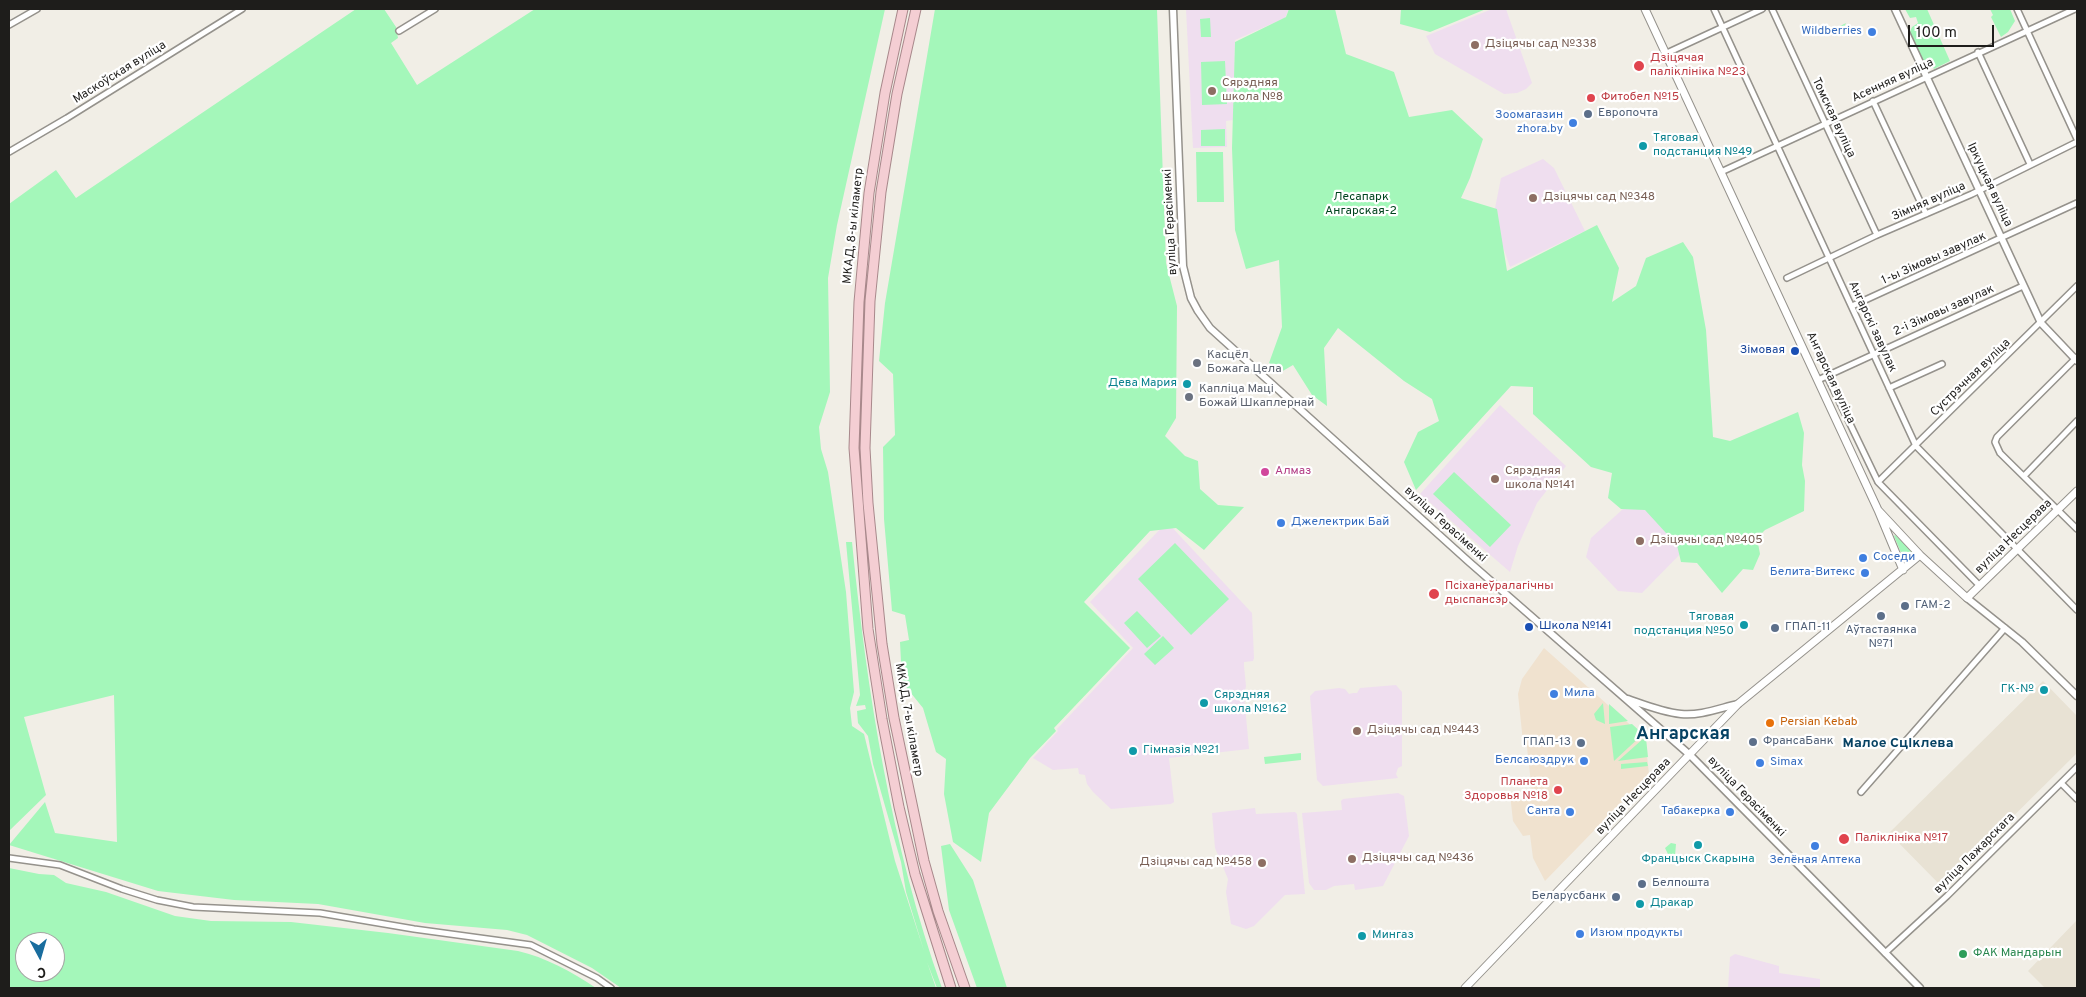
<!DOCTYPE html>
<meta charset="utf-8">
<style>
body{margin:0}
#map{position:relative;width:2086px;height:997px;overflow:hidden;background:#f1eee6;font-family:Overpass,sans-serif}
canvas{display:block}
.frame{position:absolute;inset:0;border:10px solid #1e1d1b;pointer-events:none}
.north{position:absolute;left:15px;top:932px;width:50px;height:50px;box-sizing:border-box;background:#fff;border:1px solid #a5a5a4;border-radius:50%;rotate:174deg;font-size:14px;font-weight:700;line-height:20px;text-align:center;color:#1e1d1b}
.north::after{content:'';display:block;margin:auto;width:18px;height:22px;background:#196d9e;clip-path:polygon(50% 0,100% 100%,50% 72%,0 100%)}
.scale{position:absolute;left:1908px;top:25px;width:86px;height:22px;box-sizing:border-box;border:2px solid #1e1d1b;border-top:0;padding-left:6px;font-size:15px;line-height:18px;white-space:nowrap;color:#1e1d1b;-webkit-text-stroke:4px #fff;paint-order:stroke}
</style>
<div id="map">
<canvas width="2086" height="997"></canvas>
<div class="frame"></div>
<div class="north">С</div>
<div class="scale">100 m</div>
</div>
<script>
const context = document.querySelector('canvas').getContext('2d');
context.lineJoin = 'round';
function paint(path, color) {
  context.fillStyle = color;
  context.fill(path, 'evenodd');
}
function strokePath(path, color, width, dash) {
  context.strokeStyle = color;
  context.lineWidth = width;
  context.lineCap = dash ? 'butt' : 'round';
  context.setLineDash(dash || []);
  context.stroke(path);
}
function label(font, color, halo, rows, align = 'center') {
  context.font = font + ' Overpass,sans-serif';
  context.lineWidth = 4.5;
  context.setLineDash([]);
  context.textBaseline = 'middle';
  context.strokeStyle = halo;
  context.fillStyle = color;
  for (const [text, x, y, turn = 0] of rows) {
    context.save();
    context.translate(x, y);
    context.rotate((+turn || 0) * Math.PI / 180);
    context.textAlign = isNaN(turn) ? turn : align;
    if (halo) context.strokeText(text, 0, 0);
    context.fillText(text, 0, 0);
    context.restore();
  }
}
paint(new Path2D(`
 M1544,648L1645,738L1649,774L1545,881L1533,858L1530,835L1523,836L1513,821L1510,794L1532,792L1527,747L1523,742L1518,694L1522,679Z`), '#f0e2cf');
paint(new Path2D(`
 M2043,681L2077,716V753L1942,887L1889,833Z
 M2077,920V988H2045L2028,971Z`), '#e8e2d4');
paint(new Path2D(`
 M1186,9H1289L1285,18L1235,40L1233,120L1226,121L1227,147L1193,148Z
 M1492,9H1506L1532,83L1526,89L1517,93L1504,94L1435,54L1426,36Z
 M1543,159L1554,168L1585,231L1510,267L1493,218L1501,178Z
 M1500,405L1566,466L1537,503L1518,546L1510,572L1420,494Z
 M1671,486L1690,544L1642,593L1618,591L1586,557L1591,538L1623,509Z
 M1167,522L1252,613L1254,658L1253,661L1244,662V666L1246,686L1244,695L1249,749L1169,758L1174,802L1171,804L1111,809L1093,792L1087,784L1085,775L1079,774L1078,768L1053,770L1033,758L1058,731L1057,729L1133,648L1090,602Z
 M1396,685L1402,692V766L1398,768L1396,774L1398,778L1323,786L1317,780L1310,696L1315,691L1339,688L1345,689L1349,694L1353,693H1357L1360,688Z
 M1398,793L1404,796L1409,836L1383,886L1355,890L1354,884L1334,886L1326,890H1314L1309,883L1302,813L1342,810L1341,801L1343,799Z
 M1255,808L1256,814L1295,812L1297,814L1305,894L1285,895L1254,926L1246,929L1231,924L1226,892L1228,879L1215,848L1212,813Z
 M1735,954L1779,966V973L1820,979V988H1728L1730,957Z`), '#efdeef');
paint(new Path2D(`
 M356,9H384L396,27L398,38L391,43L417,85L535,9H885L837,225L828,278L830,392L819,427L821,449L828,472L846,592L854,692L850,708L852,726L864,734L895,861L924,951L906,892L901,862L873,764L868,736L858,723L857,711L866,709L865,705L856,706L860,695L846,542H852C867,694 891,844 942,988H937L927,962L936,988H621L592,968L527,935L507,930L425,923L318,904L234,900L158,891L9,845L45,802L55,833L117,842L114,695L24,717L46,795L9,831V204L56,170L76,198Z
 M935,9H1157L1166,263L1177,306L1176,418L1165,436L1185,456L1198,461L1200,489L1218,505L1244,507L1204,550L1176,528L1150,531L1084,602L1130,648L1054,728L1056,731L1030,758L989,813L981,862L953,842L944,794L946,759L936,752L923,708L902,682L900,642L909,640L905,615L892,611L884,519L883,447L895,435L893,374L879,361L885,303Z
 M1289,9H1335L1346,54L1394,72L1409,117L1452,110L1483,139L1470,178L1461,198L1497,209L1507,271L1597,225L1619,268L1612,302L1636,286L1646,258L1683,242L1693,257L1706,330L1713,437L1730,441L1798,412L1804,433L1802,465L1805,481L1804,511L1765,530L1757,538L1760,554L1753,570L1743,569L1722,593L1697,563L1681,562L1677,545L1645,510L1621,509L1608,498L1612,473L1591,467L1533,414V387L1511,386L1416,490L1404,462L1418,432L1439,421L1432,399L1404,381L1338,328L1324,348L1327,406L1312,395L1293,365L1281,372L1269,363L1282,327L1279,260L1246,269L1235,230L1232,148L1235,42L1286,17Z
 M1401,9H1486L1430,32L1400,24Z
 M1905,9H1927L1950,61L1934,69L1930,62L1924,64L1909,34L1912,27L1918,23L1916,17L1910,18Z
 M1990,9H2010L2015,21L2008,32L2001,37L1991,17L1993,15Z
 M1210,18L1211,37H1201L1200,19Z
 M1846,23L1841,35L1838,36L1828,32Z
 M1225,61L1227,104L1202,105L1201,62Z
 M1225,129V146H1201V130Z
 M1196,152H1223L1224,202H1197Z
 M1454,472L1511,525L1490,547L1433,494Z
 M1895,535L1913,552L1908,558L1902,555L1894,536Z
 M1175,543L1229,599L1191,635L1138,579Z
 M1137,611L1161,636L1147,648L1124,623Z
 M1163,636L1174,648L1155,665L1144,654Z
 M1603,703L1605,724L1596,720L1594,714Z
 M1609,704L1628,721L1609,724Z
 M1632,724L1643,734L1614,761L1610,727Z
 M1644,738H1646L1648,757L1618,761Z
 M1301,753V760L1265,764L1264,757Z
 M1647,762L1648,766L1621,769V764Z
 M1671,843L1676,844L1675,856L1670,858L1665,848Z
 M950,844L973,880L1007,988H977L949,910L941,846Z
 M9,868L39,874L54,875L66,883L106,892L175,916L211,921L291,922L388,933L518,951C545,957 572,972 596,988H9ZM25,942H55V972H25Z`), '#a4f7ba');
const minor = new Path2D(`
 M1714,9L1916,446L2077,610
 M1772,9L1877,235
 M2017,9L2077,139
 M9,25L37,9
 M399,31L435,9
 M1978,52L2030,164
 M1667,53L1762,9
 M1873,101L1926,214
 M9,152L67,118L242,9
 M1721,172L2075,9
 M1787,278L1877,235L1972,194L2077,142
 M1852,306L2077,203
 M2077,357L1997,437L1995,442L2000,453L2077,529
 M1827,376L1878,482L1980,586
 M1818,380L2023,286
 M1889,388L1942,364
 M2024,476L2077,421
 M1878,482L2077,286
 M2061,783L2077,799
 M1861,792L2005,628
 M9,858L60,865L122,889L157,900L193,907L320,913L414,929L531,945L597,978L611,988
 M1885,953L1947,896L2077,767`);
const tertiary = new Path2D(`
 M1173,9L1183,266L1191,298L1198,311L1210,328L1468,561L1690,755L1920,988
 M1895,9L2041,323L2077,361
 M1967,598L2022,642L2077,696
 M1628,699C1645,705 1662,712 1681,714C1700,716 1720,708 1738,704`);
const secondary = new Path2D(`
 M1645,9L1878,510L1920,555L1967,598L2077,491
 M1878,510L1903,570
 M1465,988L1738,704L1920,555`);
const trunk = new Path2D(`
 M903,9L885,93L869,193L859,302L854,448L868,629L882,719L899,807L915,874L951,988
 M916,9L897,94L881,192L870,301L865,448L868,503L882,644L894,718L924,861L938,911L965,988`);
strokePath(minor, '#95928c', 8);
strokePath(tertiary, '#95928c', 9);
strokePath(secondary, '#95928c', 9);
strokePath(trunk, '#a8888b', 11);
strokePath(minor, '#fff', 5);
strokePath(tertiary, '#fff', 6);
strokePath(secondary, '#fff', 7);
strokePath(trunk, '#f4ced3', 9);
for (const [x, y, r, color] of [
 [1872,32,5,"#3f7fe0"],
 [1475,45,5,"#8d6e63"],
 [1639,66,6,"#e0444e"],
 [1212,91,5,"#8d6e63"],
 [1591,98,5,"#e0444e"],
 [1588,114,5,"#5c6f8a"],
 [1573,123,5,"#3f7fe0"],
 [1643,146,5,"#0f9aa8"],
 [1533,198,5,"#8d6e63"],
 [1795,351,5,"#1a4fb4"],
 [1197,363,5,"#6b7280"],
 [1187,384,5,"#0f9aa8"],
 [1189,397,5,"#6b7280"],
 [1265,472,5,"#d1479c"],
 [1495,479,5,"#8d6e63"],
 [1281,523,5,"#3f7fe0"],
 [1640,541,5,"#8d6e63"],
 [1863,558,5,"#3f7fe0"],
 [1865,573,5,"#3f7fe0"],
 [1434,594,6,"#e0444e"],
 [1905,606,5,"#5c6f8a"],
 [1881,616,5,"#5c6f8a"],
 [1744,625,5,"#0f9aa8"],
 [1529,627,5,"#1a4fb4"],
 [1775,628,5,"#5c6f8a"],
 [2044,690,5,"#0f9aa8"],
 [1554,694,5,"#3f7fe0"],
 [1204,703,5,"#0f9aa8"],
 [1770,723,5,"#e8710a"],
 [1357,731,5,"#8d6e63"],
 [1753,742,5,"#5c6f8a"],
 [1581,743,5,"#5c6f8a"],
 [1133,751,5,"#0f9aa8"],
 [1584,761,5,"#3f7fe0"],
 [1760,763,5,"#3f7fe0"],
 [1558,790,5,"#e0444e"],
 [1570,812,5,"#3f7fe0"],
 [1730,812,5,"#3f7fe0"],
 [1844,839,6,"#e0444e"],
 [1698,845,5,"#0f9aa8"],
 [1815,846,5,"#3f7fe0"],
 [1352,859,5,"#8d6e63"],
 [1262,863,5,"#8d6e63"],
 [1642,884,5,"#5c6f8a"],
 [1616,897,5,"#5c6f8a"],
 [1640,904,5,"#0f9aa8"],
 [1580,934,5,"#3f7fe0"],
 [1362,936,5,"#0f9aa8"],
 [1963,954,5,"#2e9e5b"]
]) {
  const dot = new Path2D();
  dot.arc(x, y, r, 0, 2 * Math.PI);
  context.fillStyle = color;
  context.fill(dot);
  strokePath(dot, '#fff', 2);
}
label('12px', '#366cbe', '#fff', [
 ["Wildberries",1862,32],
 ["Зоомагазин",1563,116],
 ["zhora.by",1563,130],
 ["Джелектрик Бай",1291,523,"left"],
 ["Соседи",1873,558,"left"],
 ["Белита-Витекс",1855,573],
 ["Мила",1564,694,"left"],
 ["Белсаюздрук",1574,761],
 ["Simax",1770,763,"left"],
 ["Санта",1560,812],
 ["Табакерка",1720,812],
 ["Зелёная Аптека",1815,861,"center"],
 ["Изюм продукты",1590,934,"left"]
], 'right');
label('12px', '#785e54', '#fff', [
 ["Дзіцячы сад №338",1485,45],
 ["Сярэдняя",1222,84],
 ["школа №8",1222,98],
 ["Дзіцячы сад №348",1543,198],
 ["Сярэдняя",1505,472],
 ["школа №141",1505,486],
 ["Дзіцячы сад №405",1650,541],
 ["Дзіцячы сад №443",1367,731],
 ["Дзіцячы сад №436",1362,859],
 ["Дзіцячы сад №458",1252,863,"right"]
], 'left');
label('12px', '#be3a42', '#fff', [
 ["Дзіцячая",1650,59],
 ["паліклініка №23",1650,73],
 ["Фитобел №15",1601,98],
 ["Псіханеўралагічны",1445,587],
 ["дыспансэр",1445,601],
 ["Планета",1548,783,"right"],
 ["Здоровья №18",1548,797,"right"],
 ["Паліклініка №17",1855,839]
], 'left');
label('12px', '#1e1d1b', '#fff', [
 ["Маскоўская вуліца",120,73,-32],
 ["Асенняя вуліца",1893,81,-25],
 ["Томская вуліца",1833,118,65],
 ["Іркуцкая вуліца",1989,185,65],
 ["Зімняя вуліца",1929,202,-24],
 ["вуліца Герасіменкі",1171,222,-93],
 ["МКАД, 8-ы кіламетр",854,226,-84],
 ["1-ы Зімовы завулак",1934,259,-24],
 ["2-і Зімовы завулак",1944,311,-24],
 ["Ангарскі завулак",1872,327,65],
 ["Ангарская вуліца",1830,378,65],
 ["Сустрэчная вуліца",1971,378,-44],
 ["вуліца Герасіменкі",1445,525,42],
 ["вуліца Несцерава",2014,537,-44],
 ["МКАД, 7-ы кіламетр",908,720,80],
 ["вуліца Несцерава",1634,797,-46],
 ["вуліца Герасіменкі",1746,797,46],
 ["вуліца Пажарскага",1975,854,-45]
]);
label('12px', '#4e5e75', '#fff', [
 ["Европочта",1598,114],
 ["ГАМ-2",1915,606],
 ["ГПАП-11",1785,628],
 ["Аўтастаянка",1881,631,"center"],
 ["№71",1881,645,"center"],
 ["ФрансаБанк",1763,742],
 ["ГПАП-13",1571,743,"right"],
 ["Белпошта",1652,884],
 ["Беларусбанк",1606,897,"right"]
], 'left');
label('12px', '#0d838f', '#fff', [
 ["Тяговая",1653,139],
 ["подстанция №49",1653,153],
 ["Дева Мария",1177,384,"right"],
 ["Тяговая",1734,618,"right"],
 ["подстанция №50",1734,632,"right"],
 ["ГК-№",2034,690,"right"],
 ["Сярэдняя",1214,696],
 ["школа №162",1214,710],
 ["Гімназія №21",1143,751],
 ["Францыск Скарына",1698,860,"center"],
 ["Дракар",1650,904],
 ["Мингаз",1372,936]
], 'left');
label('12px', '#00441e', '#fff', [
 ["Лесапарк",1361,198],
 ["Ангарская-2",1361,212]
]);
label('12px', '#164399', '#fff', [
 ["Зімовая",1785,351],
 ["Школа №141",1539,627,"left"]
], 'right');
label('12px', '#5b616d', '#fff', [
 ["Касцёл",1207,356],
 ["Божага Цела",1207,370],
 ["Капліца Маці",1199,390],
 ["Божай Шкаплернай",1199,404]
], 'left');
label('12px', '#b23c85', '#fff', [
 ["Алмаз",1275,472]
], 'left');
label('12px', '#c56008', '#fff', [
 ["Persian Kebab",1780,723]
], 'left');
label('12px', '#27864d', '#fff', [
 ["ФАК Мандарын",1973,954]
], 'left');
label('bold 14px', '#064263', '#fff', [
 ["Малое Сціклева",1898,744]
]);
label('bold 18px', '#064263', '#fff', [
 ["Ангарская",1683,735]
]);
</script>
